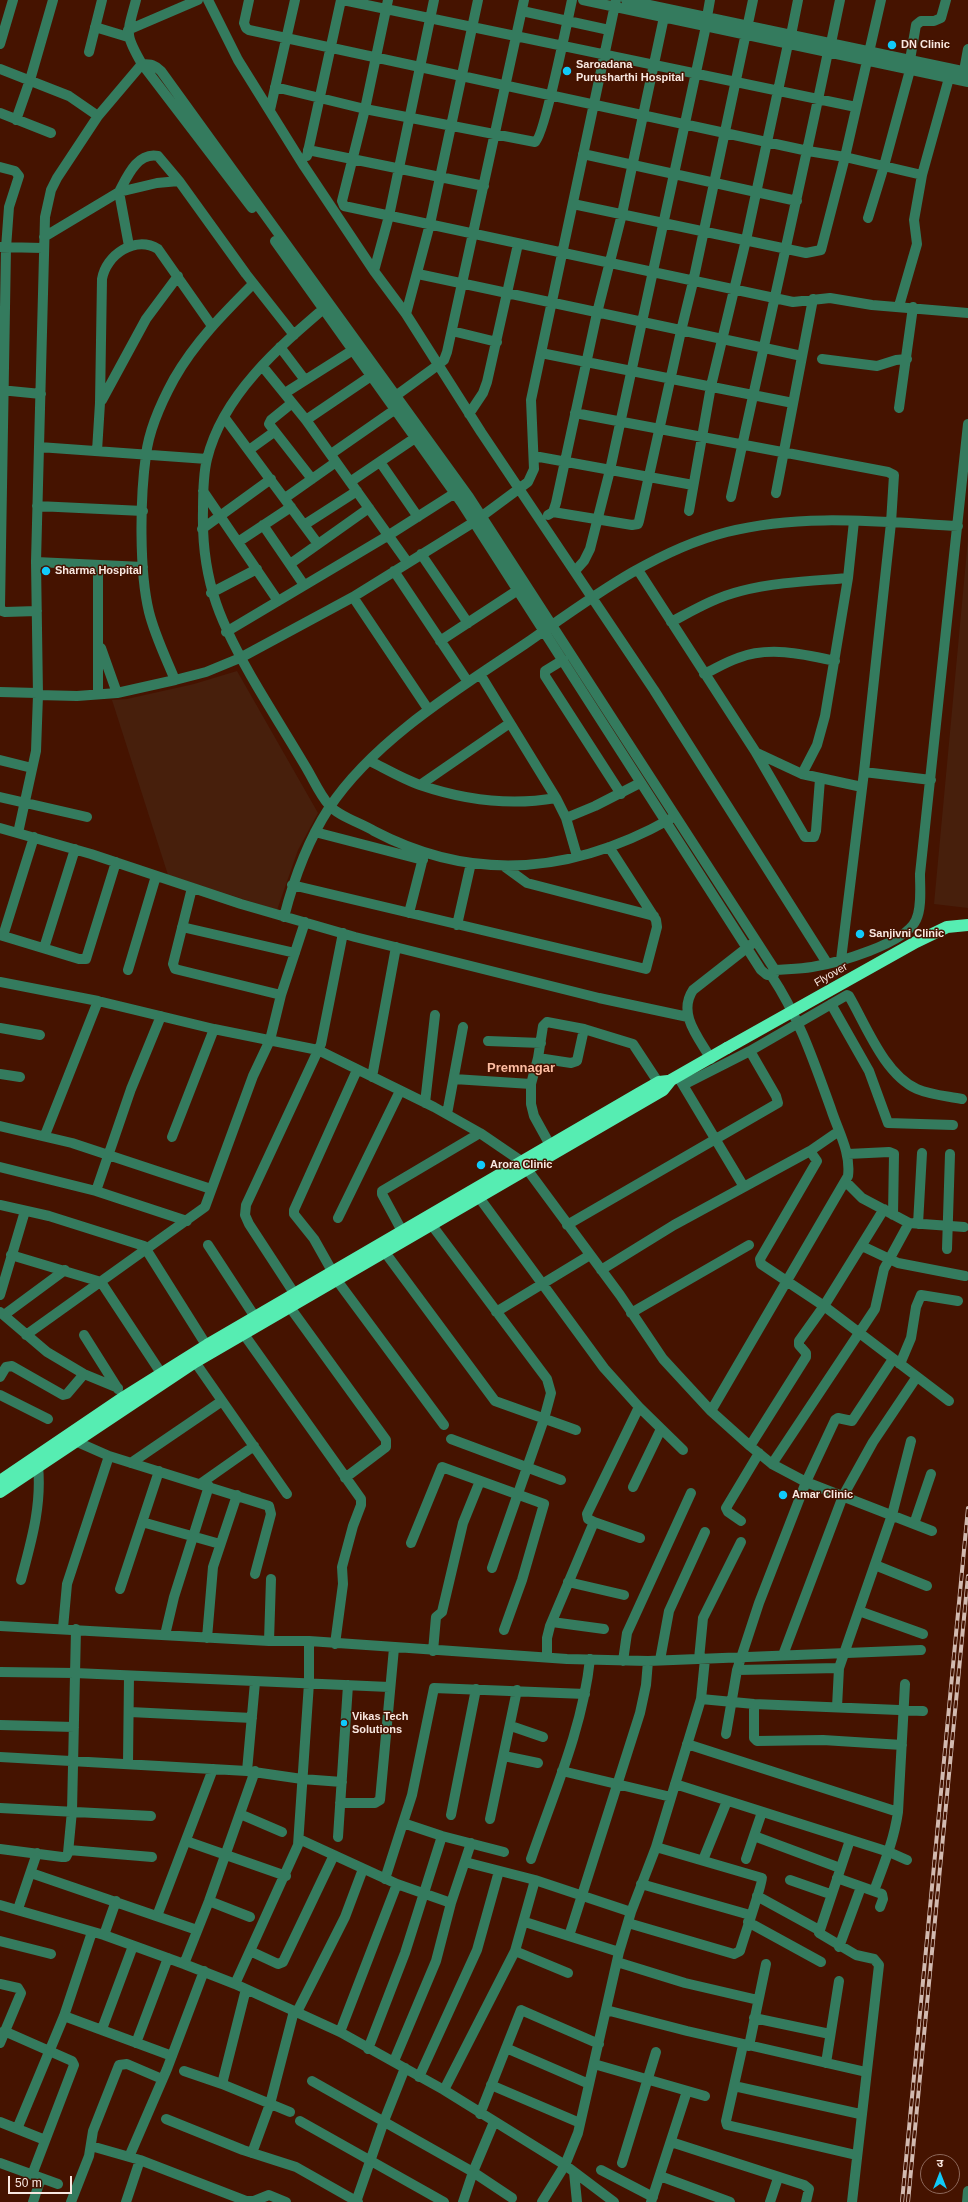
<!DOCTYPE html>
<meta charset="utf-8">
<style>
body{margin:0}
#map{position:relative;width:968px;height:2202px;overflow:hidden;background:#451300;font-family:Arial,"Noto Sans Devanagari",sans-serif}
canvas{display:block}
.north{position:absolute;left:920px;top:2154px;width:40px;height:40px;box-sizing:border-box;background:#451300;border:1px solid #8d685a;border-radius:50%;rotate:0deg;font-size:11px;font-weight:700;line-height:16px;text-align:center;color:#f9e8e1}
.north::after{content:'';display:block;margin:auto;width:14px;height:18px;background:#10cafa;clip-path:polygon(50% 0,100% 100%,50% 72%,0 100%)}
.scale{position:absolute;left:8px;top:2176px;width:64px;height:18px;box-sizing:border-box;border:2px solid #f9e8e1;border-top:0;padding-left:5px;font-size:12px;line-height:14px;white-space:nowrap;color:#f9e8e1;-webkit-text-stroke:3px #451300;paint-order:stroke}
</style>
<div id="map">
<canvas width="968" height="2202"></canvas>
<div class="north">उ</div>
<div class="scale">50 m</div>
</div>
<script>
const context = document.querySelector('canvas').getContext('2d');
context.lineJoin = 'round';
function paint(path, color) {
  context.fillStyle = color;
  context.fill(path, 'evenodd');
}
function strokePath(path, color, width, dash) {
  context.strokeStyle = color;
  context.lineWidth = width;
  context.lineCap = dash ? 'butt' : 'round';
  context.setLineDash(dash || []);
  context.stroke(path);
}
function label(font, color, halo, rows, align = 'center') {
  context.font = font + ' Arial,sans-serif';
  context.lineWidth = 3;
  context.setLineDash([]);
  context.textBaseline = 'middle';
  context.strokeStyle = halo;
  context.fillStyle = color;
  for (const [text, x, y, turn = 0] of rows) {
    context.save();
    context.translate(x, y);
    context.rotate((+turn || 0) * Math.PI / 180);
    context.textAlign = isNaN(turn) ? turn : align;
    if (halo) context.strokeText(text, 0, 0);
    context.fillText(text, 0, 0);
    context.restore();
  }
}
paint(new Path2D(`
 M968,539V908L934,904Z
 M237,671L318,813L298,850L277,910L168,875L112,700L127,699L194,684Z`), '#471f0c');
strokePath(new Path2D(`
 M136,0C127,34 124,33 142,64L252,208
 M208,0L238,60L304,166L374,271L406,314L481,432L654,690L827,963
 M249,0L244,23L246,28L249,30L808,151L845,157L922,175
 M343,0L856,107
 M388,0L365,109L342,201L344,206L793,302L830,298L872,305L968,313
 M583,0L968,82
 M626,0L968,72
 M522,11L609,30
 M707,17L710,0
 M95,27L128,37
 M128,30L198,0
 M791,35L798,0
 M831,43L840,0
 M0,44L13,0
 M89,52L102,0
 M910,60L916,25L921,21H934L941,18L946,0
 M0,69L69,96L98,116
 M964,71L968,49
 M275,87L365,109L535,142C544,137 568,18 572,0
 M270,110L295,0
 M0,113L51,133
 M16,120L30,80L53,0
 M308,150L484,186
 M583,154L797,201
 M307,156L341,0
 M0,167L15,171L19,176L9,207L6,248L0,607L2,611L5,612L37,611
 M573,204L806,253L821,250L845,157L881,0
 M868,218L884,166L910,70
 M44,237L119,192L157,183L179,181L246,274L294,335
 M275,241L461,502L761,970L767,975H771C799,1017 814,1062 831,1109C838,1131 851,1152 848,1176L711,1411
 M129,246L119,192C127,177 137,152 158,156L179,181
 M0,247L43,248
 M374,271L389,216L434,0
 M418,274L802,356
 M328,305C280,346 223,394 207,459C203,475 203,494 203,510C201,583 222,627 258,688C274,715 291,742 307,769C314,781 320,795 329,805C336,815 363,824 374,831C475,884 575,873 672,818
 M899,306L917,244L914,220L922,175L949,78
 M406,314L430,224L478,0
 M452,331L497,342
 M280,347L305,380
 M541,353L793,403
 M822,359L877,366L896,360L907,359
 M263,367L306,420L408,563
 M0,390L41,394
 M285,393L353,350
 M102,400L146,319L178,276
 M390,400L438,365L444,360L447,352L524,0
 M292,403L271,420L269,424L312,479
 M899,408L913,307
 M575,413L888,472L894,475L891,523L864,772L841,960
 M469,414L483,393L487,382L518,244
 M224,417L318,544
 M306,420L371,376
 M39,447L207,459
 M249,450L274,432
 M97,451L100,403L102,279C106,255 135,235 158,249L212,326
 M331,454L400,406
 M534,456L693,485
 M380,462L418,517
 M350,482L415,438
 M203,491L278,601
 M776,493L813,299
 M731,497C763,348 797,201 828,52
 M285,498L336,462
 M37,506L143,511
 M689,511L711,386L746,240L788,44
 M553,512L632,525L638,524L639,521L681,331L693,282L753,0
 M548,515L553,512L556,503L597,313L622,214L664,17
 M263,525L304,585
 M304,525L357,491
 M202,529L271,479
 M238,542L291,507
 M421,554L468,623
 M36,562L143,567
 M290,564L369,508
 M98,565V694
 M638,570L755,751L805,837H814L816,831L820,779
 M394,571L468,682
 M575,571L584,561L590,549L610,470L706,26
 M211,593L257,569
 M353,597L428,709
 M671,622C694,610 716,597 741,591C776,582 812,581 848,578
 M226,632L389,535L455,493
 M440,641L518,590
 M101,648L117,693
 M563,660L545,671V676L621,794
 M480,674L556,798L566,818L577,856
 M704,674C715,669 726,662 738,658C769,646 803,654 835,661
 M175,680C166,658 155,636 149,612C139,571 140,498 146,455C149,429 162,401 174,379C195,342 224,313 253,284
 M0,692L37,693
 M38,695L77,696L117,693L175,680L206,672L240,658L353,597L474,522L528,482L534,469L531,400L616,0
 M757,753L802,774L862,787
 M0,760L32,768
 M370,761C386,769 403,779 420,785C464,800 510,806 556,798
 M864,772L931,780
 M802,774L817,745L825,716L848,578L854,521
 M420,785L510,723
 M0,797L87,817
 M566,818L595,806L640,783
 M0,828L91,854L241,904L355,937L599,998L688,1017
 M315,832L423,860
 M18,833L36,751L38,695L36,562L45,217L51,190L57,178L98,116L142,64C151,64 155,65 161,71L469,497L773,967L774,974L771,975
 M505,867L527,883L654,916
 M292,885L646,969L657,927L656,920L609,847
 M192,888L173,964L175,969L281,995
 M409,913L424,854
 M284,917C294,878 307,842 329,808C374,740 458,689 525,644C587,601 652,551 727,532C802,513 881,522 958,526
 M457,925L471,863
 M182,927L295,953
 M0,935L79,959H86L116,862
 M3,936L34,837
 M44,948L75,849
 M128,970L156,876
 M775,970C787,969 800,969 812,967C837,963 905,944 916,920C922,908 920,888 920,874L968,424
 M0,982L98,1001L214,1029L318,1050L434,1107L480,1133L521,1161L620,1295L663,1359L711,1411L750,1446L772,1464L806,1482L932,1531
 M831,1004L869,1071L888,1123L953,1125
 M0,1028L40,1035
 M488,1041L541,1043
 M538,1058L571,1063L577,1061L584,1029
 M711,1059C699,1038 677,1014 693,990L753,943
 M0,1074L20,1077
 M372,1077L396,947
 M454,1079L531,1084
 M680,1080L744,1187
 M683,1085L750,1051L847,995L849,996C866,1025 884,1074 917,1089C931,1095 947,1096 962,1099
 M425,1103L435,1015
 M447,1114L463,1027
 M0,1126L72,1143L211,1189
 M45,1135L98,1001
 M172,1137L214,1029
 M550,1145L534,1116L531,1104V1084L538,1058L543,1026L547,1022L584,1029L633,1044L662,1088
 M810,1151L817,1161L760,1259L761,1264L824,1306L949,1401
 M848,1154L889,1152L894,1154L893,1215
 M0,1167L96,1191L187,1221
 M846,1182L862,1198L909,1223L964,1227
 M96,1191L131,1089L161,1016
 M478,1196L604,1368L639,1407L683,1450
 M0,1205L49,1216L144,1246L210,1351
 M338,1218L400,1091
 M431,1224L547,1379L551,1393L544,1419L492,1568
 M918,1224L922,1153
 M567,1225L778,1103L776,1096L750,1051
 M402,1231L382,1194V1191L480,1133
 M208,1245L255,1317
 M862,1246L898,1263L965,1276
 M947,1249L950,1154
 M384,1251L495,1401L576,1430
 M11,1255L101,1282L161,1373
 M601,1270L674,1225L810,1151L839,1131
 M332,1271L314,1239L294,1214V1210L357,1070
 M336,1279L444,1425
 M294,1293L249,1224L245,1215L246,1205L321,1044L343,933
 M0,1295L25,1211
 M289,1306L386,1440V1447L345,1478
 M0,1312L47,1352L84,1374L118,1388
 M496,1312L590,1255
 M631,1313L749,1245
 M4,1315L65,1270
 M243,1333L361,1499V1505L353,1526L342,1567L343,1584L335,1644
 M26,1335L205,1207L253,1076L270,1040L281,995L305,922
 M84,1335L118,1389
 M195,1362L287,1494
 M900,1364L911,1338L916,1307L921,1295L958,1301
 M0,1377L6,1367L12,1366L63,1395L67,1394L84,1374
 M0,1395L48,1419
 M639,1407L587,1514L588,1519L594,1522L640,1538
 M451,1439L561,1480
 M75,1441L109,1456L269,1506L271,1514L255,1574
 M750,1446L806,1357V1353L799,1345V1341L824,1306L884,1209
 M131,1463L222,1401
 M772,1464L875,1309L884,1269L909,1223
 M200,1484L254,1446
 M633,1487L661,1429
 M741,1521L728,1512L726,1508L759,1453
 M142,1522L220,1544
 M914,1524L931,1474
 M411,1543L442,1467L544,1504L522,1580L504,1630
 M875,1565L927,1586
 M21,1580C31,1542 42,1506 38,1466
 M568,1582L624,1595
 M120,1589L159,1471
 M859,1611L923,1634
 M552,1622L604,1629
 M0,1626L269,1641H309L567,1659L648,1661L921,1650
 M63,1628L67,1584L109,1456
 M165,1635L174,1597L209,1486
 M207,1638L213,1567L237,1495
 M269,1641L271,1579
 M433,1651L436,1617L442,1612L463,1523L480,1481
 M783,1655L843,1496L873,1442L916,1378
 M547,1657V1638L550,1626L594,1522
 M699,1659L703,1618L741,1542
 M660,1660L669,1611L705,1532
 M623,1661L627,1633L691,1493
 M737,1670L839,1668
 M0,1672L75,1673L389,1687
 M701,1699L754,1704L923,1711
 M754,1704V1738L757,1741L823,1740L902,1745
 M837,1707L839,1668L892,1515L911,1441
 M130,1712L252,1718
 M0,1725L74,1727
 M511,1726L543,1737
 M726,1734L737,1670L759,1603L806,1482L835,1420L838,1418L852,1421L893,1359
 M687,1744L898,1812
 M504,1756L538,1763
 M0,1757L247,1771L302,1779L342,1782
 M128,1763L129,1676
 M247,1771L255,1682
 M562,1771L671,1797
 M675,1784L889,1852L907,1860
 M340,1803H375L380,1800L394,1648
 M0,1808L151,1816
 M240,1814L282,1832
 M451,1815L476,1689
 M490,1819L517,1690
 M403,1823L442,1836L504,1852
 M754,1836L840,1868
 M338,1837L348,1685
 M299,1839L397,1884L451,1903
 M850,1840L819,1933L856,1955L874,1959L879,1965L852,2202
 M186,1841L286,1876
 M0,1849L62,1857H66L68,1853L72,1811L76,1629
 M69,1850L152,1857
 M531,1859C553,1795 583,1727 590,1659
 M746,1859L762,1812
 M703,1860L727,1801
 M465,1862L535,1880L631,1912
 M31,1873L197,1930
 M837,1878L882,1894L883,1899L880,1907
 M385,1879L412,1795L434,1688L585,1694
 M790,1880L830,1894
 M641,1884L750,1915
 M874,1891C884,1864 894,1840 898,1812L905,1684
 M757,1896L819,1930
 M209,1901L250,1917
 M0,1905L104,1935L184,1964L235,1984L340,2032L444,2090L565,2165L614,2202
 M18,1909L37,1853
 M157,1916L213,1769
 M525,1922L619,1952
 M748,1922L821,1962
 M628,1923L734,1954L740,1951C743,1940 763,1882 762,1878L656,1847
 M104,1935L116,1901
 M569,1936L640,1713L646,1685L648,1661
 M0,1941L51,1954
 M839,1947L861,1887
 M250,1951L278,1964L283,1962L334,1855
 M515,1951L568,1973
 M617,1962L685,1983L758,2000
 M184,1964L209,1901L255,1771
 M0,1984L18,1988L21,1993L0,2043
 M235,1984L298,1845L309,1683V1641
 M606,2010L687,2031L866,2072
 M297,2012L345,1917L363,1869
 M64,2016L172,2056
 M754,2018L830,2034
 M102,2029L133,1946
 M4,2031L72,2061L74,2065L32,2175
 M340,2032L397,1884
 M136,2043L168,1958
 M743,2045L726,2121L727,2125L856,2155
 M749,2046L766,1964
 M506,2048L589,2084
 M368,2049L405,1953L442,1836
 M394,2061L436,1961L451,1903L471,1843
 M826,2063L839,1981
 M594,2064L705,2096
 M184,2071L222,2084L290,2112
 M419,2077L477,1950L499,1871
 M312,2081L473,2172L512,2198
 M222,2084L246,1989
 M491,2085L580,2123
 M734,2086L860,2114
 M444,2090L515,1951L535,1880
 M480,2114L521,2010L599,2044
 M166,2119L243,2150L296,2167L358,2202
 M300,2121L444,2202
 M0,2122L45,2140
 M17,2129L64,2016L92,1932
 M671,2142L804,2185L809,2189L806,2202
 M91,2146L140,2160L246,2201H254L269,2195L286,2202
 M252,2153L270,2104L294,2011
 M129,2157L167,2069L204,1971
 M0,2163L58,2184
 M622,2163L656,2052
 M601,2170L653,2197
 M574,2172L577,2202
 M660,2176L730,2202
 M33,2202L41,2178
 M71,2202L89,2156L93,2131L119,2065L127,2064L162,2079
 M126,2202L140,2160
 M356,2202L384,2121L405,2068
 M463,2202L473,2172L494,2122
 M542,2202L565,2165L578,2133L619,1952L631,1912L656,1847L701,1699L705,1659
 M651,2202L687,2091
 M770,2202L778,2178
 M967,2202L968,2191`), '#347b5e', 10);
strokePath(new Path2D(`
 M0,1481L124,1397L207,1345L638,1094L659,1082L668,1081
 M0,1492L195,1362L663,1090L671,1080L727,1048`), '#56edb2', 12);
const rail = new Path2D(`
 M902,2202L968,1508
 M908,2202L968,1576`);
strokePath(rail, '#d2bab0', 4);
strokePath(rail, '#451300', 2.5, [8]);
strokePath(new Path2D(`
 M727,1048L916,942L947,927L968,925`), '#56edb2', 12);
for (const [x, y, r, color] of [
 [892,45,5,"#10cafa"],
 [567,71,5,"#10cafa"],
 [46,571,5,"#10cafa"],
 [860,934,5,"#10cafa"],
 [481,1165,5,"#10cafa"],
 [783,1495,5,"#10cafa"],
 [344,1723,4,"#10cafa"]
]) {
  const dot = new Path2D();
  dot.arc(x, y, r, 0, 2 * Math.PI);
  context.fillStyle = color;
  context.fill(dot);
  strokePath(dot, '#451300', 1.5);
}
label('bold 11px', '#f9e8e1', '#451300', [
 ["DN Clinic",901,45],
 ["Saroadana",576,65],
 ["Purusharthi Hospital",576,78],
 ["Sharma Hospital",55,571],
 ["Sanjivni Clinic",869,934],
 ["Arora Clinic",490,1165],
 ["Amar Clinic",792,1495],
 ["Vikas Tech",352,1717],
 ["Solutions",352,1730]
], 'left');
label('11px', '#f9e8e1', '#451300', [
 ["Flyover",831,975,-30]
]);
label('bold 13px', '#febda2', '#451300', [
 ["Premnagar",521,1068]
]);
</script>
